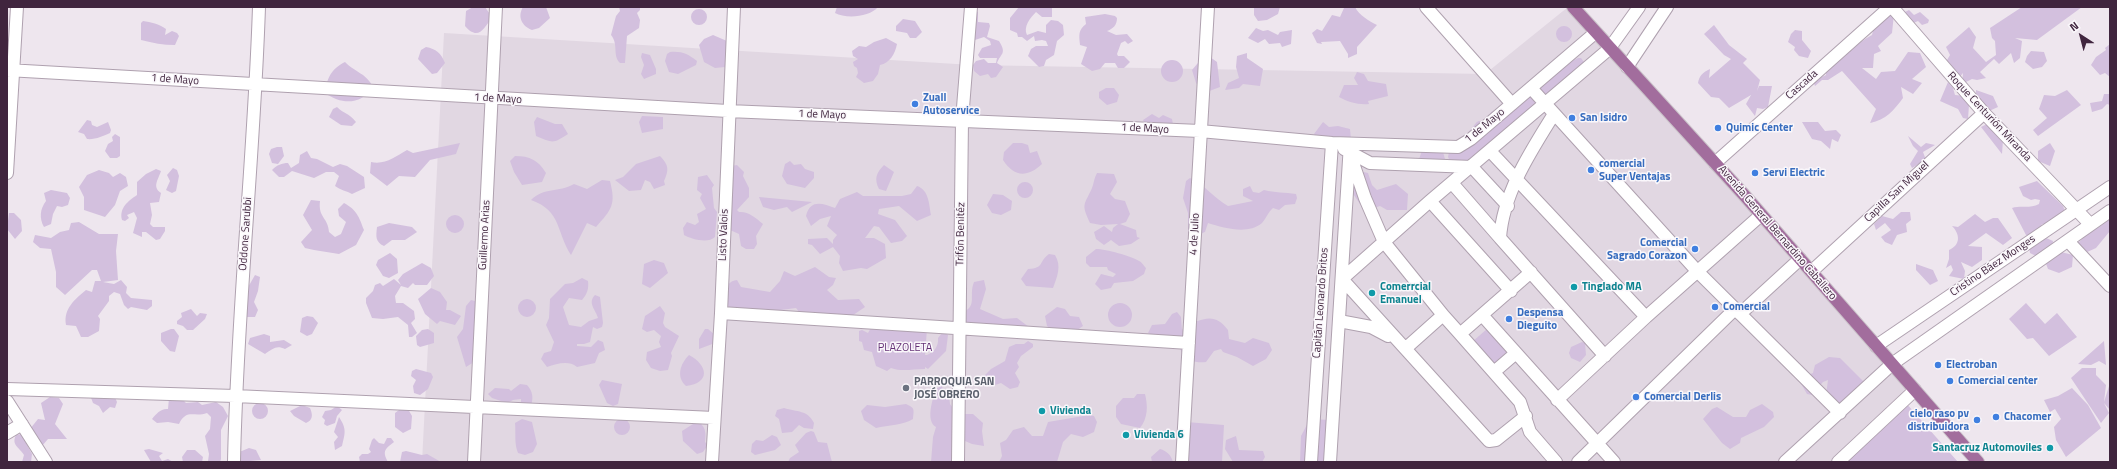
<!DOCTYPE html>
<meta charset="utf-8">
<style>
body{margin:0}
#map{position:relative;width:2117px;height:469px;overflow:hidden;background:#eee6ee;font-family:"Titillium Web",sans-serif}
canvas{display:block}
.frame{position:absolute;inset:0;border:8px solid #40253e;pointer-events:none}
.north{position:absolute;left:2061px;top:16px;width:40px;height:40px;-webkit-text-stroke:3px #faf7fb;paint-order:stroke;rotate:324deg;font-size:11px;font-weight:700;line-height:16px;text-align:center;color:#40253e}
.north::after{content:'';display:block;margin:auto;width:14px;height:18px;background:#40253e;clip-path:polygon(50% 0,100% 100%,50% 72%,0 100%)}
</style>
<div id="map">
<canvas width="2117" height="469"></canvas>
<div class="frame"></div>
<div class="north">N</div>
</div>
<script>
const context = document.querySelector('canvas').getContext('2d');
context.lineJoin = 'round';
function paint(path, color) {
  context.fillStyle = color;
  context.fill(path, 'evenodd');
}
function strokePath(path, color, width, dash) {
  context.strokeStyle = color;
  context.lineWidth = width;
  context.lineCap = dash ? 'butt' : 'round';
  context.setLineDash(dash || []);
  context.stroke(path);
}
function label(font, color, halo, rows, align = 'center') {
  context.font = font + ' "Titillium Web",sans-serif';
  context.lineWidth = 3;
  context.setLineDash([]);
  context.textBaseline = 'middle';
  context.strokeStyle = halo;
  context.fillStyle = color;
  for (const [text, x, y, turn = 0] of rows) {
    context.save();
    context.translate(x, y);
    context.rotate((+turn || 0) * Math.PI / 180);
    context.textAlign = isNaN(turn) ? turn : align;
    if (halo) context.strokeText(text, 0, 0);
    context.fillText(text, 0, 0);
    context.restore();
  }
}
paint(new Path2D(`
 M1568,7L1915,390L1839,462H422L444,33L973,65L1485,74Z`), '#e1d7e2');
paint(new Path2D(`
 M473,7H485L492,17C484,29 478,41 465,26L466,11Z
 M523,7H546L550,18L539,28L532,30C522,26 517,17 523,7Z
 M619,7H640V10L637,13L640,20L639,28L627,36L625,63H620C612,55 619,45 611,35L616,16L620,11Z
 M837,7H878C870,17 846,19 835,13Z
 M1019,7H1052V17H1042L1036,12C1030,18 1023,27 1027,35L1038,31L1046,33V25L1051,20L1058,21L1063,25L1064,35L1057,41L1054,55L1046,60L1044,66L1039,67L1028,56L1031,49L1036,46H1048L1046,41L1042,40L1035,41L1034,36L1027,41L1022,37H1018L1017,33L1010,30V18Z
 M1254,7H1280L1278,14L1267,20L1258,21L1254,15Z
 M1351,7H1355C1359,15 1369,21 1377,25L1357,47V54L1348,58V54L1340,41L1321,42L1322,44L1317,43L1312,33L1317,29L1322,31L1332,15L1340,17L1344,8Z
 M2022,7H2082L2037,40L2015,38L2022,41L2020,58L2014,63L2011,53L1999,64L1994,59L1980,72L1986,78L1977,80L1972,79L1962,84L1963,73L1958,79L1944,65L1950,55L1946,47L1969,27L1976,37L1973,48L1986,62L1996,55L1995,41L1992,38L1990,28Z
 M691 17a8 8 0 1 1 16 0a8 8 0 1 1-16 0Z
 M1909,10L1914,15L1920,12L1929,20L1928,23L1922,25L1918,21L1911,24L1903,13Z
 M976,11L978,12V22L989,23L990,26L987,37L999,41C1007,54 1001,53 997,63L1003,67L996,77L991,78L988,74L980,76L974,71L973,65L976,61L984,59L988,63H996L997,58H980L978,55L982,48L991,45L990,41L984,37L975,40L969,39Z
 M1105,14L1115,16L1117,18C1117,25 1113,29 1107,31L1116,35L1127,34L1133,41L1128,44L1125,41L1121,43L1117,54L1118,56H1124L1130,62L1124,68H1118L1115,63H1105L1100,69L1092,71L1081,64L1087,47L1080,45C1079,35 1078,30 1086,24L1085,17Z
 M1887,14H1894L1892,33L1878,46L1881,51L1874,54L1873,68H1862L1876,79L1881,72L1895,71L1908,52L1920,53L1926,67L1912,79L1922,83L1913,94L1901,87L1903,98C1894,110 1886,120 1870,123L1876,109L1842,71L1828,80H1822L1815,86L1813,81L1826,75V71C1843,61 1854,44 1872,35L1874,27Z
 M903,19L915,21L922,32L916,38H910L907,33L896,31V26Z
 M143,21C151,22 159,24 166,29L165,35L172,31L177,33L179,36L175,45C163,45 153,43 141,40V23Z
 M1714,25L1729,45L1747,59L1743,63L1760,80L1757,91L1759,86H1772L1768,107L1763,109L1757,108L1755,116L1746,104L1751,95L1729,108L1719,98L1711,97L1698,83C1699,76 1703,72 1710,69L1709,78L1731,59L1724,55L1704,34Z
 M1556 34a8 8 0 1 1 16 0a8 8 0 1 1-16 0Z
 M1256,28L1263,31L1268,30L1278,35L1280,32L1292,30L1291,44L1282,47L1280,43L1269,44L1265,39L1258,43L1248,38Z
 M1795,30L1802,31V40L1811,51L1808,58L1799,56L1794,50L1795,47L1788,42L1791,34Z
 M713,35L727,41L728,58L725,67L715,68L704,62L699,45L704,39Z
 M886,38L897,44C895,54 890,63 880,65L878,74L873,81L864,83L856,77L858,73L857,68L854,66L853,62L858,59L853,56L852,51L859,46L866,47L874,42Z
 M2110,44V77L2105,73L2100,75L2091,65L2096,57L2106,50L2105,48Z
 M426,47C436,49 441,53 445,63L437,73L432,74L418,59L421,50Z
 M2031,51L2044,52L2047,61L2042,67L2033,69L2025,62L2027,56Z
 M670,52C682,51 688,54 697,61L696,65L678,74L669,72L665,61L667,54Z
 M642,53L650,55L656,69V74L644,79L641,74L644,65L641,57Z
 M1247,53V58L1263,69L1260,86L1243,84L1239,88L1225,90L1228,83L1239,78L1236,67L1237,56Z
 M1203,57H1210L1217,62L1220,87L1204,93L1196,83L1192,70Z
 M1578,58H1581L1584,62L1550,93L1544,94L1537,86L1561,67Z
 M1161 71a11 11 0 1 1 22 0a11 11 0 1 1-22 0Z
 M345,62C356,73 366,73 373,87C361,105 342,105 325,93C327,78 331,69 345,62Z
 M1357,72L1364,74L1368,81L1386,84L1388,96L1368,101L1369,104C1358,105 1348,102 1339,97L1344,85H1358L1354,78Z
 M1948,82L1953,88L1955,95L1966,96L1969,105L1968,119L1963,118L1958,109L1940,101Z
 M1106,88H1114L1119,95L1117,102L1107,105L1099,98V92Z
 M1976,90L1993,96L1998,107L1989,111L1976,96Z
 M2067,90L2081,105L2038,136L2033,130L2047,118L2039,109L2044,95L2055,96Z
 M2104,94H2110V105L2107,104L2102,109L2092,112L2090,103L2102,101Z
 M1530,95L1539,102L1530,108L1471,164L1450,161L1448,157L1449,152C1462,141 1466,135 1476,123C1478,120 1482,121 1485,122L1491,112Z
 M337,107C344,114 348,112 356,122L352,126L341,125L329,117L333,109Z
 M1152,114L1159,118L1163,115L1172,119L1173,124L1149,132L1143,120Z
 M642,116L663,117V129L642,133L639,122Z
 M537,117L555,124H562L568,134C553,144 553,143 536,136L534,122Z
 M87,120L91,121L92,125L97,127L108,122L111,130L110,133C104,136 94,140 87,139L84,134L78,132Z
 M1323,122L1329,127L1338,126L1350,129L1351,140L1339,152L1317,139L1314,134Z
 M1802,122H1818L1825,131L1836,130L1841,135L1838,142L1832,139L1830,149L1821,141L1812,139Z
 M1987,124L2003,140L2002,154L1981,127Z
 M115,134L120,137V156L117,158H110L105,151L108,144L113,141L112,137Z
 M1908,136L1921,147L1926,143L1935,145L1923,152L1926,160L1912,168L1910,164L1918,151L1913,146Z
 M460,143L456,154L430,160L415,177L399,176L387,186L370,173L371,162C385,165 395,157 407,150L413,153Z
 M1013,143H1022L1028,145L1030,153L1037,151L1042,164C1027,178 1014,177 1003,160L1004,152Z
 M2050,143L2055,151L2050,166L2038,161V151Z
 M277,147H282L284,156L278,164L272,163L269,154L271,149Z
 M307,151L311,158L317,159L333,167L340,164L347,166L364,177L365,188L352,194C347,191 340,190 335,186L339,176L334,172H326L314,178L292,171L284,177H279L272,170C277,165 282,163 288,163L291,168L299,163L300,155Z
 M1422,151L1443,152L1445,159L1443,164L1422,165L1419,159Z
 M515,156C530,156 538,160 546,173L542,182L522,185L514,172L510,161Z
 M660,156C669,165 669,170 664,181L665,185L654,189L650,182L645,180L641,190L629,191L615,180L623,177L636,164Z
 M790,161L794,165L801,164L805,169L814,172V178L805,188L787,184L782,176L785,164Z
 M737,165L744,172L743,176L749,188V197L737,210L739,212C748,211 756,218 763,224L756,236L757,244L754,249H746L741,246L739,234L730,230L731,188L733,185L731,183L732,166Z
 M884,165L894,172L886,191L879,189C874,179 876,173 884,165Z
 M173,168L177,170L179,176L176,191L172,193L166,190L170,181L167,175Z
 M156,169L161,171C158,180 152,187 161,193L159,202L150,203L152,215L150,224L153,227H165V231L160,239L156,240L146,232H142V237L133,233L137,218L134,212L127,215L129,218L125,221L122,220C119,208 128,201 137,195V182L146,174Z
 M99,170L109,173L113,177L120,173L126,177L128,186L120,191L115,205L105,217L84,210V197L79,187L87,175Z
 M1359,171L1368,173L1372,185L1377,190L1396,184L1408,194L1407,210H1387L1380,206L1374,208L1360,204L1347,185Z
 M1097,173L1114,174L1117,182L1110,194L1115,199L1125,201L1130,214L1126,222L1120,224L1136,230L1137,237L1140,238L1131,244L1119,246L1111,240L1104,245L1096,239L1094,232L1104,226L1112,232L1113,228L1118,224L1101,225L1090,223C1081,203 1084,206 1092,188C1094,183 1094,178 1097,173Z
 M707,175L714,185L712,188L714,208L717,212L715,237C708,244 691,239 684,235L683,228L687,222L695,225L699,222L697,214L706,209L700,198L702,194L697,190L698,177Z
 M1190,178C1205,185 1214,198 1228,206L1253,201L1243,196V189L1250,186L1253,192L1259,193L1264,190C1275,193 1285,192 1296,194L1297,198L1295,204L1285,205L1279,210L1273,208C1268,212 1266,219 1262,223C1248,235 1224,228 1208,223L1205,232L1195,236L1188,235V213L1183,198L1186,181Z
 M602,180L610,181C616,205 612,209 596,227L587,223L571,255C556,232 562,211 531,200C544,187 558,193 574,184L587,189Z
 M2037,181L2063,206L2065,211L2059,230L2042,224L2036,238L2026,235L2012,208C2021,205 2030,209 2039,204L2040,200L2035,199L2031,200L2023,196L2019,187Z
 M1017 190a8 8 0 1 1 16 0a8 8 0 1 1-16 0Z
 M917,186C929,190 929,204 931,215L917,221L899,206L879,209L878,214L895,220L907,236L902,241L891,243L879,227L874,226L865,238H874L885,244L886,258L867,269L861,268L843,271L839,263L840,256L833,247L820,254L812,245L808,244V239L827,238L833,244V240L837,235L827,226L831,216L820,219L811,226L806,216C810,199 822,203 835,208L840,199L857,192L863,196H902L911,194Z
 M51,190L67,193L70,198L68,205L62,207L57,206L53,214L51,224L44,227C39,218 40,209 46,201L44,193Z
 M993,194L1003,195L1012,201L1011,210L1001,215L992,213L987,205Z
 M759,197L812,202L792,212L787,207L774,210L763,207Z
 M311,200L320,201C318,218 328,217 329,232L335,237L341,234L346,222L339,216L338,209L344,203C357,210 359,217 364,230L356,245L339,254L314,250L305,248L301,242L312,230L303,215Z
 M1901,212H1910L1911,220L1906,224L1907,232L1897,235L1892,245L1885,242L1881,237L1891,230L1885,223L1876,230L1874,224L1882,216L1893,219Z
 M9,213H14L21,220L22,231L15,239L7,229Z
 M1975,214L1985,222L1993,218H1998L2012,238L2003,245L1986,233L1968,246L1982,247V260L1972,267L1961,262L1965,271L1964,279L1949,276L1953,270L1951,265L1946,268L1949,259V250C1961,245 1960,234 1952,226L1958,227Z
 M446 224a9 9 0 1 1 18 0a9 9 0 1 1-18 0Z
 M2110,218V231L2096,248L2085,253L2078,243C2087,232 2100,229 2110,218Z
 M79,222L99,234H118L116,251L118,280L103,282L114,284L121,280L127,287L126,293L131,298L152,300V306L147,310L131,307L128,309L124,305L120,294L114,292L109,296V301L98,316L100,319L99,331L88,337H81L76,326L66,325C63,309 75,299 86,290L92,292L95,281H101L97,270H92L65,295L56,287V272L51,249L40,248L33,242L35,235L51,238L60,232L69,230L71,223Z
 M389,223L412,227L417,232L405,240H392L384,246C375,242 376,236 377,227Z
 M2044,237L2053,241L2052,247L2036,256L2030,253L2029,247Z
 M1096,249C1106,249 1131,256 1139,261C1142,262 1144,266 1146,268L1144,274L1133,281L1114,283L1111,288L1101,290L1095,284L1101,274L1113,277L1116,274L1108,270L1107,267H1090L1086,263V257Z
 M2061,252L2073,255L2072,267L2059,273L2048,269L2045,261Z
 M390,253L397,259L398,273L389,278L383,276L376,265L378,260Z
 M1049,254L1055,255C1062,266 1057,277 1053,288L1026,286L1021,279L1028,269C1045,268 1038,262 1049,254Z
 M654,260L664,263L668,273L650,288L642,284L644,264Z
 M422,263L431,268L434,276L427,285H415L413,283L408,288L401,286L395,296L396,303H403L414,311L415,319L411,323L417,333L412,337H409L408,325L398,317L383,319L372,318L366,303V298L373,291L375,285L380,283L383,286L394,279L401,285L398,280L403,274Z
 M1916,264L1933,270L1938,281L1930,285L1916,270Z
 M815,267L829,277L836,278L833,285L827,290L838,300L859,299L865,307L840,324L800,313L796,308L773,311L729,308C726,298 722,282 737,280L741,287L770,292L780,281L784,271L795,276Z
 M255,275L260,277L258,291L254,302L258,310L255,317H244L247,289Z
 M582,278L588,281C589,289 587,294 582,300L569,298L563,307L569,325L581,327L589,321L598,318C596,310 587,303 595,295L600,297L603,323L602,327L597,329L593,327L590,342L584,344H577V346L591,347L598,340L603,342L605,350L599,353L595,363L577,367C568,360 557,364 547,367L541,359L544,353L551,351L554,342L546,325L549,318L550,299L565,284L573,283Z
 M984,280L986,289L980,309L1003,319L1017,318L1029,327L967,329L960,314C979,306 968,297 974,282Z
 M431,288L440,292L447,302L446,310H450L461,316L455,325L440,321L437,324L425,314L418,299Z
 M518 308a9 9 0 1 1 18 0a9 9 0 1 1-18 0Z
 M471,300L475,301L476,303L477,360L466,367L457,337L463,329L466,306Z
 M2026,303L2045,324L2057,313L2077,337L2049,356L2033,338L2027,339L2009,319Z
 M1108 315a12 12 0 1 1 24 0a12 12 0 1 1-24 0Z
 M660,306L665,313L663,323L665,327L679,336L671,353L672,356L668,370L660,371L651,368L646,360L647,352L661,347L659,342L661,336L654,330L647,332L642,329L645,316Z
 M1057,307L1065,309L1070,316L1079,317L1083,326C1071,335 1059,335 1047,326L1045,316Z
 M191,309L197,316L200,313L207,314L205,319L193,330H187L183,326L177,324V321L182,317L181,313Z
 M1177,312L1181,317L1182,330C1186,325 1189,324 1195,322C1210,316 1218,317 1228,330L1229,339L1245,343L1253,338L1269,343L1272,350L1266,359L1253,366L1237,357L1223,352L1221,349L1214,351L1206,362C1187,364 1177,354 1180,336L1155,337L1148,333L1152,325L1165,324L1172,314Z
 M307,316L313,317L318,323L312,334L307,336L300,332L302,318Z
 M872,326L880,329H927L925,355H927C934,352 939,346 938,338L943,332L948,335L946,351L928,369L925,367V369C913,369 902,372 891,368L887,371L876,366L872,352L864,350L862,342L859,341V331L862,330L868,333Z
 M171,329H174L179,336L175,352L170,351L161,341V333Z
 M428,329L434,333V343L420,347L417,345L416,336L422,330Z
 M705,329H708L715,335V343L699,349V339Z
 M1487,329L1508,352L1496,367L1472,342Z
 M264,334L270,336V342L284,340L292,345L285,349C276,345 273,349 265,354L248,344L250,338Z
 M1028,341L1033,344V347L1021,356L1017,363L1019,367L1015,373L1020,382L1018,387L1010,389L1001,383L992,386L985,383L984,376L991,369L1005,361L1009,347L1016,344H1024Z
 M2104,341L2106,365L2099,361L2091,365L2078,364Z
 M1582,342L1585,343L1586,355L1580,362L1571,358L1569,353L1571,347Z
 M689,355C708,365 711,383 686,386C676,377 680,364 689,355Z
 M1829,357L1840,358L1865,383L1840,407L1826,395L1828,380L1823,382L1812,395L1807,394L1800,382L1803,377L1813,373L1815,365Z
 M2082,368H2096V375L2106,385L2104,402L2110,383V410L2104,403L2109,413L2101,423L2071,378Z
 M416,369L431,373L433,377L428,389L420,395L414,393L413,386L416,380L411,376L412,371Z
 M602,380L622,384L618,404L613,406L607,403L599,385Z
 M520,384L527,385C533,391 534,400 530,407L521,405V399L513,400L507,403L492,398L488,394L495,388L509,389L511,391Z
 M941,386L949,395L950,404L957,414H973L983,423L982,431L984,446L972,444L958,438L953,462H931L933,437L936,427C925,421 933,398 936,389Z
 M2072,388L2088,405L2101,428L2066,457L2056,440L2054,427L2061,419L2055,409L2050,412L2044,400L2058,396Z
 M1137,394H1145C1148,406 1148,418 1140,428L1121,424L1116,417V406L1123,398H1134Z
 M90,395H114L117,402L115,408L110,407L103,413L99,406L93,403Z
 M50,397L59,398L63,404L55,424L67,439H48L42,446L30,429L38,419L45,420L41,403Z
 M169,398L183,400L186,403L198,402L202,405L216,402L223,407L228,416L221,430V459L220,462L208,461L209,454L205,436L210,429L211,417L207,413C194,418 187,408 179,424L168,422L157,423L152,419C156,414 161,408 168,409Z
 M1906,403L1958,462H1832L1865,431L1880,414L1894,410Z
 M252 411a8 8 0 1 1 16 0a8 8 0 1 1-16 0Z
 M906,404C915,408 914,409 913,419C904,425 888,425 876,428L864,420L861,411L867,405L885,407Z
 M1762,404L1773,412L1774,417L1764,427L1741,438L1740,443L1730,449L1722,443L1703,419L1712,409L1717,407L1733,417H1746L1750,410Z
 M302,405L310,408C313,415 313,420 306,423L294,416L290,411Z
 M337,406L342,410L337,416L335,423L327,426L324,424L325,420L322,417L325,411L331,410Z
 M784,408C797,412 808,410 814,423L813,429L804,428L799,425L792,432L782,433L779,419L775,416L777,410Z
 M408,409L412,416L411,429L403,433L395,427V413L399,410Z
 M1089,415L1094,416L1097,422L1094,432L1083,437L1071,434L1063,442L1057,462H999L1002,456L1000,443L1006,440L1013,430L1024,427L1032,436H1043L1048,422Z
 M339,417C347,429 345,433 342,446L335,450L334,442L338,437L334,432Z
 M614 427a8 8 0 1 1 16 0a8 8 0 1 1-16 0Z
 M522,419L532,422L537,444L533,452L525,455L518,453C514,443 516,434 515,423Z
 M1310,419L1330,420L1325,462H1300L1301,436Z
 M1186,422L1224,425L1222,462H1184Z
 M700,423C706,428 706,434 705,442L708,445L703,452L697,454L683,441L682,431L693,424Z
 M811,431L814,432L818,442L827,443L832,462H788L790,458L799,452L795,445L806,433Z
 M21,434L32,454L31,462H22L24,455C19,447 11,445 16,435Z
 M772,435L777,437L781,445L775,450L755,455L751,452L752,444L756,440L763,441Z
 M1236,436L1239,450L1263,451L1265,457L1262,462H1233L1225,449L1226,440Z
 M374,438L379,443L384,444L387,438H391L394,442C385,449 382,451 388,462H360L359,457L362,454H368L371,452L369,449L372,440Z
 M249,448L256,450L261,460L238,462L237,453Z
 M149,449L163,453L159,456L162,461L168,459L173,462H151L144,450Z
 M1160,449C1167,451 1171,455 1173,462H1152L1151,457Z
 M187,450H195L203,457L202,462H183L182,457Z
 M406,451L422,455L427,454L441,462H400L402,452Z`), '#d3c0de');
const minor = new Path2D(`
 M1426,7L1512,104
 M1892,7L1984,113L2090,224
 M1627,67L1667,7
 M7,70L728,111L1200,131L1332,143L1458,147L1471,139L1595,33
 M1531,88L1698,272L1840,413
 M1554,114C1531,151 1503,193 1500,238L1605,356
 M1344,149L1370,163L1472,167L1508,206
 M1490,151L1646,317
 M1351,157L1365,198L1384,242L1443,315
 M1715,163L1890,7
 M7,173L17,7
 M1452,183L1500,238
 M1430,201L1511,291
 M2068,241L2110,286
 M1812,271L1984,113
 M721,313L1189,343
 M1740,314L1800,259
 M1482,315L1614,462
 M1339,321L1371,327L1388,336
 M1460,334L1520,402L1530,432L1556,462
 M1876,346L2110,187
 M1406,348L1443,315L1460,334L1531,272
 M1494,372L1516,353
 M7,389L235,396L714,418
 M1557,400L1646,317L1761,215
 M7,401L46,462
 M1526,416L1496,440L1489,441L1342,279L1430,201L1609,49L1639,7
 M7,433L22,424
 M234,462C237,310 254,159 259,7
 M474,462L496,7
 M712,462L721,313L734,7
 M958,462L962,120L971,7
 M1182,462L1208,7
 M1311,462L1332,143
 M1330,462L1350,144
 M1578,462L1735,309
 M1785,462L1892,364L2110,211
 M1838,462L1915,390`);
const major = new Path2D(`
 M1573,7L1745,196L1978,462`);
strokePath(minor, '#afa1af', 14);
strokePath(major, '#cac2c9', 14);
strokePath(minor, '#fff', 12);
strokePath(major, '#a26d9d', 12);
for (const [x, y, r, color] of [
 [915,104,4,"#3f7fe0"],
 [1572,118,4,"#3f7fe0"],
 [1718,128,4,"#3f7fe0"],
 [1591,170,4,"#3f7fe0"],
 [1755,173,4,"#3f7fe0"],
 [1695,249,4,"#3f7fe0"],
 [1574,287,4,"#0f9aa8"],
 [1372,293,4,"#0f9aa8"],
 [1715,307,4,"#3f7fe0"],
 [1509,319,4,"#3f7fe0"],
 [1938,365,4,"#3f7fe0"],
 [1950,381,4,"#3f7fe0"],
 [906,388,4,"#6b7280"],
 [1636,397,4,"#3f7fe0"],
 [1042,411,4,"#0f9aa8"],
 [1996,417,4,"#3f7fe0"],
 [1977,420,4,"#3f7fe0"],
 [1126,435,4,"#0f9aa8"],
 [2050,448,4,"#0f9aa8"]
]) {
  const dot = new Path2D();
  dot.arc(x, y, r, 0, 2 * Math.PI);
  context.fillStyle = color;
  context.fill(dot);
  strokePath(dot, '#faf7fb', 1.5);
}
label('11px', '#40253e', '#faf7fb', [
 ["1 de Mayo",175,80,4],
 ["Cascada",1802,85,-42],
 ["1 de Mayo",498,99,3],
 ["1 de Mayo",822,115,2],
 ["Roque Centurión Miranda",1989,117,47],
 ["1 de Mayo",1485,126,-39],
 ["1 de Mayo",1145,129,3],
 ["Capilla San Miguel",1897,192,-43],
 ["Avenida General Bernardino Caballero",1777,233,49],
 ["Oddone Sarubbi",246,234,-86],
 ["Trifón Benitéz",961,234,-89],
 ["4 de Julio",1195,234,-87],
 ["Guillermo Arias",485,235,-87],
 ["Listo Valois",724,235,-88],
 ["Cristino Báez Monges",1993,266,-34],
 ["Capitán Leonardo Britos",1321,303,-86]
]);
label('bold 11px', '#366cbe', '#faf7fb', [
 ["Zuall",923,98],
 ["Autoservice",923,111],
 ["San Isidro",1580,118],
 ["Quimic Center",1726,128],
 ["comercial",1599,164],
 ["Super Ventajas",1599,177],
 ["Servi Electric",1763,173],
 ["Comercial",1687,243,"right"],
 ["Sagrado Corazon",1687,256,"right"],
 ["Comercial",1723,307],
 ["Despensa",1517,313],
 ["Dieguito",1517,326],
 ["Electroban",1946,365],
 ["Comercial center",1958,381],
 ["Comercial Derlis",1644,397],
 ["cielo raso pv",1969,414,"right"],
 ["distribuidora",1969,427,"right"],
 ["Chacomer",2004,417]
], 'left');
label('bold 11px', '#0d838f', '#faf7fb', [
 ["Comerrcial",1380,287],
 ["Emanuel",1380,300],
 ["Tinglado MA",1582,287],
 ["Vivienda",1050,411],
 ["Vivienda 6",1134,435],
 ["Santacruz Automoviles",2042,448,"right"]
], 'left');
label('11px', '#643176', '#faf7fb', [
 ["PLAZOLETA",905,348]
]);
label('bold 11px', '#5b616d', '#faf7fb', [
 ["PARROQUIA SAN",914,382],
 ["JOSÉ OBRERO",914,395]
], 'left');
</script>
